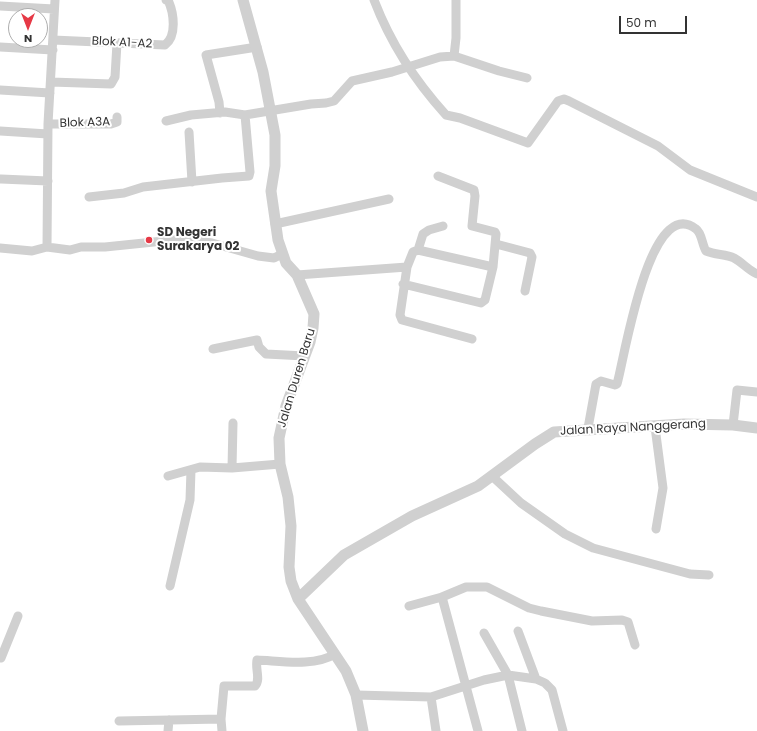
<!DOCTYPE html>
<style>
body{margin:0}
#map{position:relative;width:757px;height:731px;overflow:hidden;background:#fff;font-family:Poppins,sans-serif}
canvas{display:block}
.north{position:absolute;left:8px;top:8px;width:40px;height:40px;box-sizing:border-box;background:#fff;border:1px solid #adadad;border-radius:50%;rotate:180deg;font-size:11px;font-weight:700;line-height:16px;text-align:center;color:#333}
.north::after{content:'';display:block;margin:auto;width:14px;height:18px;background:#e63946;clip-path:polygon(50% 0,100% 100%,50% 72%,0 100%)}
.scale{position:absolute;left:619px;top:16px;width:68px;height:18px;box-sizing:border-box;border:2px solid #333;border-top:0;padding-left:5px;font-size:12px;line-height:14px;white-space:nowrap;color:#333;-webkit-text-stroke:3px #fff;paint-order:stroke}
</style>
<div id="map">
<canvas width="757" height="731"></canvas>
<div class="north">N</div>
<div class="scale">50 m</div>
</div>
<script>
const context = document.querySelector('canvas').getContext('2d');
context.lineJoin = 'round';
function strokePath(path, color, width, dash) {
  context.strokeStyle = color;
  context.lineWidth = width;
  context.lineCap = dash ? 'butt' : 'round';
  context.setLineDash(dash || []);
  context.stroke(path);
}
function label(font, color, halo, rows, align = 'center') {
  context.font = font + ' Poppins,sans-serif';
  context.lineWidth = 4;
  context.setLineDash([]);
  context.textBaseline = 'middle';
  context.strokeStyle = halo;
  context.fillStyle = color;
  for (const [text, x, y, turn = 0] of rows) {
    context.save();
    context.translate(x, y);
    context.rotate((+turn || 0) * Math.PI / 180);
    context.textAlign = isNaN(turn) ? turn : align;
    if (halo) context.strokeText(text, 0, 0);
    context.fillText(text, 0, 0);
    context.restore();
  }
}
strokePath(new Path2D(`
 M374,0C390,42 416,82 446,115L460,118L528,143L558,101L564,99L569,101L658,146L690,170L757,197
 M0,6L54,9
 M53,40L165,45C177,36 174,13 168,0H166
 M0,47L53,50
 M454,56L499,71L527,78
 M51,82L111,84L115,77L117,43
 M0,90L50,93
 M220,113L219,102L206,55L257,47
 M166,121L191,115L225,112L245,115L311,104L326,103L334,101L352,81L392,72L440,57L454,56L456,38V0
 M48,124H111L117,122V117
 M0,131L48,134
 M189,132L192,182
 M1,179L48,181
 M89,197L124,193L143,187L222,178L249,176L250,172L245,115
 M275,224L389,199
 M496,244L530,253L532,257L525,291
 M47,247L48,124L55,0
 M0,248L32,251L47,247L70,250L81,247H105L183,239L212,243L258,256L274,258L282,254
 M418,250L423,234L429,230L443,226
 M407,267L400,315L402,320L472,339
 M297,275L407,267L413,252L418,250L493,267
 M403,284L481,303L485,300L493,267L496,234L495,232L472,226L475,196L474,190L438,176
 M213,349L257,340L259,347L266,354L305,356
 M733,425L737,390L757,392
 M655,427L663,488L656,529
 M588,428L596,384L601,381L615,385L617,384C624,361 649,193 696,229C702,233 702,245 706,251C716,255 726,254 734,258C743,263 748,270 757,274
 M232,468L233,423
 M168,476L200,467L232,468L280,464
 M493,477L521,503L565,534L593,548L690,574L709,575
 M170,586L190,500L191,470
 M442,597L466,587H487L529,608L541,611L592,621L622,620L628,622L635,645
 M409,606L442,597L478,731
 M518,631L536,679
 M484,633L508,675L522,731
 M1,658L18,616
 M356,695L431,697L484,680L508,675L536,679L545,683L552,690L563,731
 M431,697L436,731
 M221,719L224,686H255C261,680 255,669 257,660C281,661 314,667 335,654
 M119,721L221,719L222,731
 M168,731L169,720`), '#d0d0d0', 9);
strokePath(new Path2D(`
 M243,0L263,72L275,135V166L271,191L278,240L286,263L297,275L314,314L313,328L310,342L286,406L279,438L280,464L288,497L291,526L289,567L291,581L298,599L346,671L356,695L363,731
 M298,599L344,555L412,516L478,486L535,444L554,432L684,424L733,425L757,428`), '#d0d0d0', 11);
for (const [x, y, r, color] of [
 [149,240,4,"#e63946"]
]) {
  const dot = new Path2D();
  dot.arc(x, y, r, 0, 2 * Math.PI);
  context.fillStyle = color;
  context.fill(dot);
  strokePath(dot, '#fff', 1.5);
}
label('12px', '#333', '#fff', [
 ["Blok A1-A2",122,43,3],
 ["Blok A3A",85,123,-2],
 ["Jalan Duren Baru",297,378,-73],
 ["Jalan Raya Nanggerang",633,428,-3]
]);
label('bold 12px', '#333', '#fff', [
 ["SD Negeri",157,233],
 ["Surakarya 02",157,247]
], 'left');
</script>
